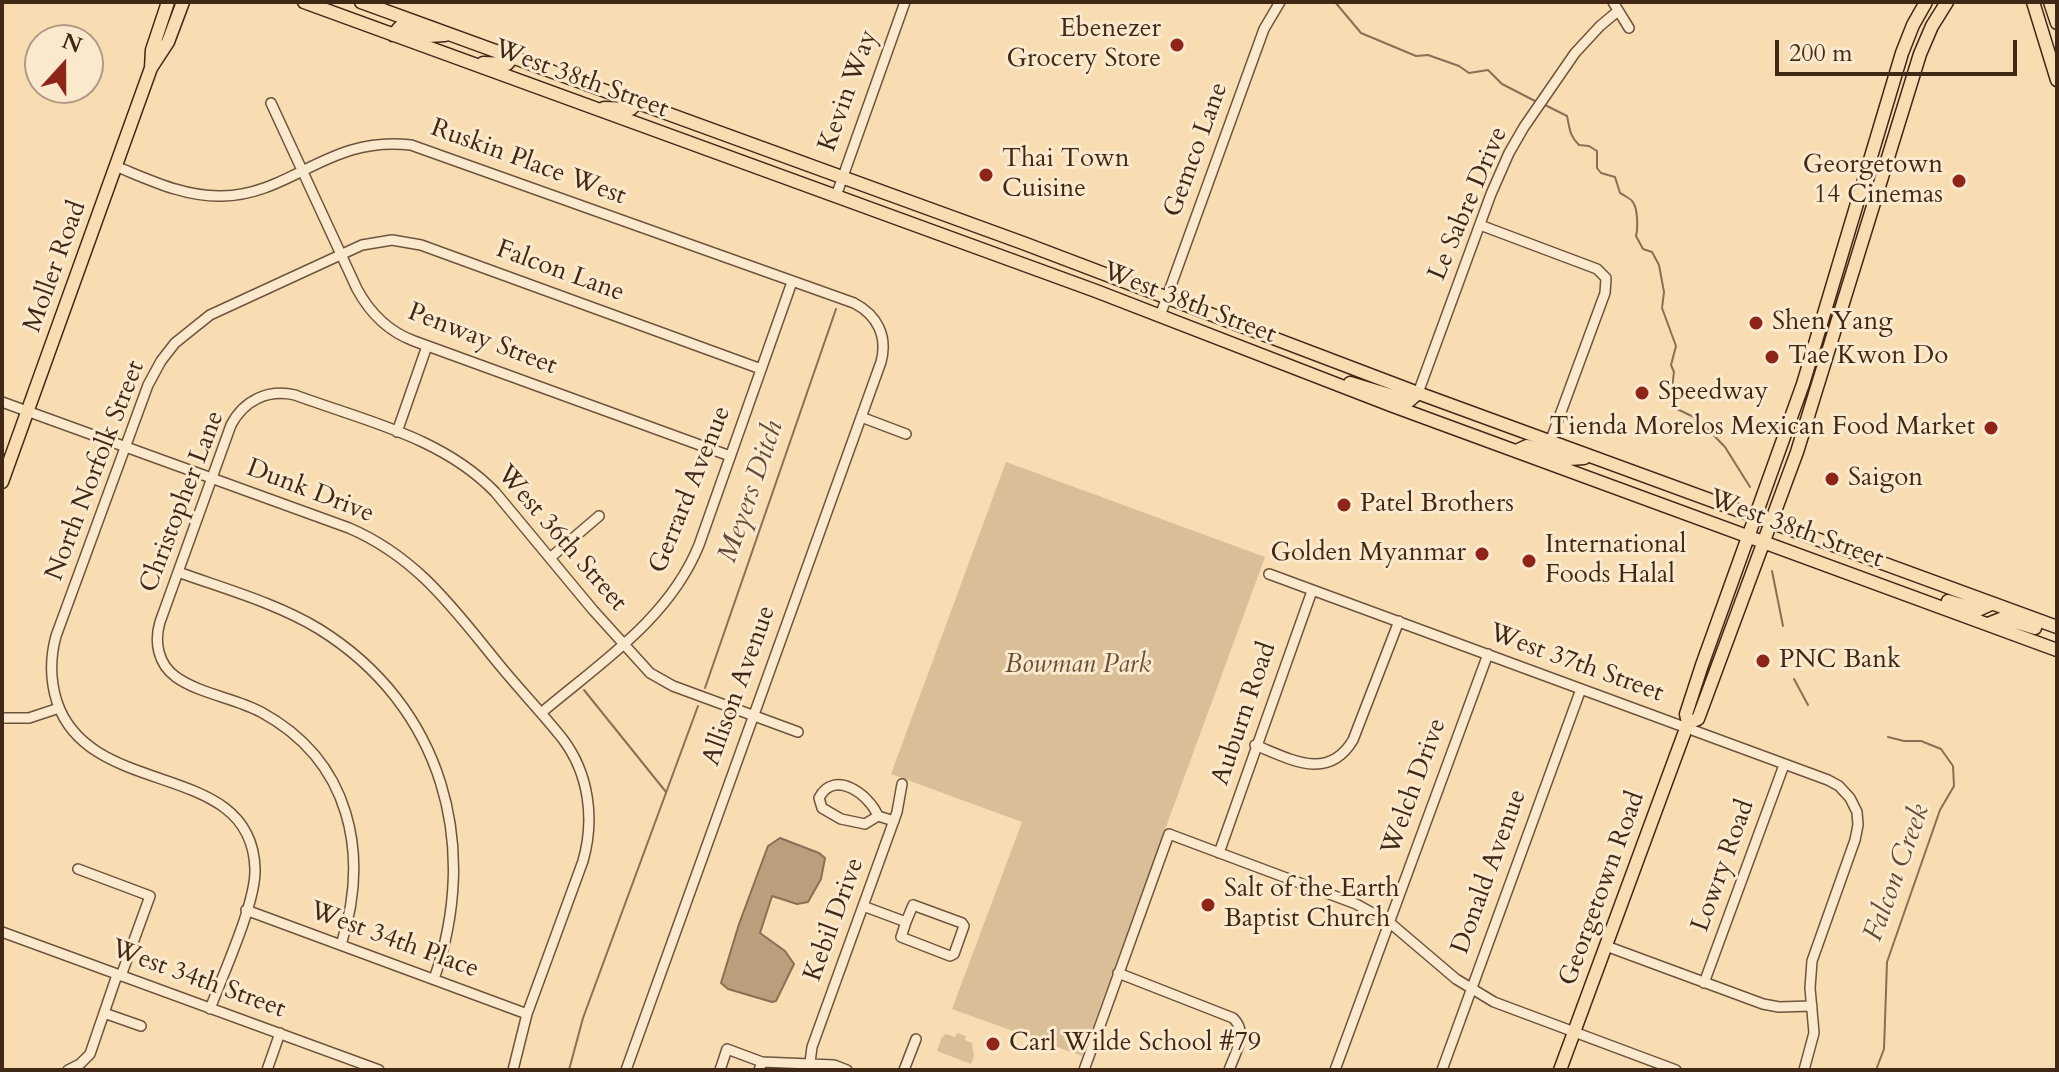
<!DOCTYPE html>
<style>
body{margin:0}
#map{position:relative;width:2059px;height:1072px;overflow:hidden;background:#f8ddb2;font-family:Cardo,serif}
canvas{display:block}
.frame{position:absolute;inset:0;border:4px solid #412716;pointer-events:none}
.north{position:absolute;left:24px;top:24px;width:80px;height:80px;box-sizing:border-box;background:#fae9cd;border:2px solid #b09b84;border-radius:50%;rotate:21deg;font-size:22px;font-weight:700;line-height:32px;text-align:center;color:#412716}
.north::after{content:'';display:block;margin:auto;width:28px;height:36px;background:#8f2418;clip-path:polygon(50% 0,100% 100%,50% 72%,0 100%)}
.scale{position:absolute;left:1775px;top:40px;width:242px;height:36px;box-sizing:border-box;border:4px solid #412716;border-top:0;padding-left:10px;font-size:24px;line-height:28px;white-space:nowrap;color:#412716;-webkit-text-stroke:6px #fae9cd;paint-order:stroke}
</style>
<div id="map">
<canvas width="2059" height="1072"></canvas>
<div class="frame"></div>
<div class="north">N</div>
<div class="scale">200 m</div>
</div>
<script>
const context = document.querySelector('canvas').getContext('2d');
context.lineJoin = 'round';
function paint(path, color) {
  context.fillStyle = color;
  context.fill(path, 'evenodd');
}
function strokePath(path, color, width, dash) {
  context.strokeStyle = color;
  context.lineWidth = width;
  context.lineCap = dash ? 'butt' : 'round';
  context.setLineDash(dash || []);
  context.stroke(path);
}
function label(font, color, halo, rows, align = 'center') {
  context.font = font + ' Cardo,serif';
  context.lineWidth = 6;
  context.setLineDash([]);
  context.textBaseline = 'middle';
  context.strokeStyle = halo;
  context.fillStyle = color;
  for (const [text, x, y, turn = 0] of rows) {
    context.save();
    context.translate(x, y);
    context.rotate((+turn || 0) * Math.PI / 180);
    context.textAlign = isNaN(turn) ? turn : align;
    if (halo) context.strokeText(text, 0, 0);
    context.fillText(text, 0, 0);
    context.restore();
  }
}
paint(new Path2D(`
 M1006,462L1265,557L1082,1056L952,1009L1022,822L891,774Z
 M957,1033L966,1036L965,1040L972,1043L974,1056L971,1064L937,1051L942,1037L946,1034L955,1037Z`), '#d9be97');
const water = new Path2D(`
 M780,838L819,853L825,858L821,879L808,902L797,904L772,896L760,933L785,951L794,964L776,1001L772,1002L728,989L721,983L739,924L768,846Z`);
paint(water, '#ba9f7d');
strokePath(water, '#8a6f54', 2);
strokePath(new Path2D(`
 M1335,2L1361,33L1416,56L1428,55L1459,66L1469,73L1488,70L1502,84L1537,102
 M1543,104L1567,116C1570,129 1569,135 1579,145L1589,146L1597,151V168L1601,173L1615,177L1620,193C1622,194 1632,200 1632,201C1638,207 1638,228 1636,236L1643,249L1652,252L1659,265L1664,292L1662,308L1676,346L1671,365L1674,372L1671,396L1673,401L1677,409L1698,419L1725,447L1750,487
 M1772,571L1783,626
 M1794,679L1808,705
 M705,688L836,309
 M584,690L666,792
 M569,1070L583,1018L698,706
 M1876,1070L1884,1049L1887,962L1940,810L1954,786L1953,766L1941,749L1921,741H1904L1888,737`), '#8a6f54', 2);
const minor = new Path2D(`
 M1613,2L1629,28
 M271,103L357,289C370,313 387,331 414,341L730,456
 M115,166C150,180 184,197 222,196C291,195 329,135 411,145L854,303C877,315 888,336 881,362L626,1070
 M836,196L905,2
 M1480,225L1597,269L1606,278L1605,293L1550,442
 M1160,316L1264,29L1280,2
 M1418,393L1491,194L1509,153L1524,127L1575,53L1600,26L1618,11
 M2,402L349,528C419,558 455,611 502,668C521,691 543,714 562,738C589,773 595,819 583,861L527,1014L513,1070
 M861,417L906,434
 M397,432L427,346
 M550,558L599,516
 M178,572C225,589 276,603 319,629C443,706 481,846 434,979
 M1269,574L1828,780L1839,786L1850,798L1857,812L1858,825L1855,840L1812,961L1810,988L1814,1033L1804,1070
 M541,713C600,663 669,619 699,545L792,282
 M2,718H29L59,708
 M1255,745C1290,759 1328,782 1353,740L1399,621
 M878,816L865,824L841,819L822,808L819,798C834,769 869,794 878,816L894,821
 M1219,853L1312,591
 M78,869L150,896L121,976
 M863,906L906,922L913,905L962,923L964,926L954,954L950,956L901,937L906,922
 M246,910L527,1014
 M2,932L379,1070
 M341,945C370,854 351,761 261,712C235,698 200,694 176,677C158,664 154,642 160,622L231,425C244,400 268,389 295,395C365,421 442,437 495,492L593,610L650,673L673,686L798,732
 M1606,946L1763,1004L1779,1007L1812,1006
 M1118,973L1233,1018C1249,1033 1235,1053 1229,1070
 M1704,983L1784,765
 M210,1009C223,974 256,903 255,869C252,758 90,801 57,702C50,680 50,658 56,636L148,385L161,361L175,343L210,315L362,245L392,240L421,245L761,369
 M104,1013L141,1026
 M762,1062L834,1065L847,1070
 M68,1070L80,1064L90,1054L117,975
 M267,1070L280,1033
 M720,1070L727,1049L762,1062L759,1070
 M809,1070L812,1047L897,812L902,784
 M904,1070L916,1039
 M1084,1070L1169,834L1356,904L1389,922L1456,979L1494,1002L1676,1070
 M1335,1070L1488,654
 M1442,1070L1581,689`);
const major = new Path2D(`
 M304,2L1096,291L1393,406L2057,650
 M361,2L1023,243L1418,393L2057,627
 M2033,2L2057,80
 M2050,2L2057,23
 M393,35L400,27L428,36L445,35
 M483,63L507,64L513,57
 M151,68L168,42L183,2
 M604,108L631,109L638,102
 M1350,383L1409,401L1418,393
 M1516,451L1527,446L1569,459L1584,458
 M2,482L151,68L152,50L168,2
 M1948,601L1978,610L1991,604
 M1988,624L2003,618L2035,628
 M1688,723L1698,719L1797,452L1920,54L1932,26L1947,2
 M1560,1070L1688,723L1686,714L1702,665L1803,384L1902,53L1913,25L1926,2`);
strokePath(minor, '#6f543d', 12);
strokePath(major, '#412716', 15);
strokePath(minor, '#fae9cd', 9);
strokePath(major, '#f8ddb2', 12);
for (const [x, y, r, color] of [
 [1177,45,8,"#8f2418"],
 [986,175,8,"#8f2418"],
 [1959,181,8,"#8f2418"],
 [1756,323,8,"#8f2418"],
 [1772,357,8,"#8f2418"],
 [1642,393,8,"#8f2418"],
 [1991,428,8,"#8f2418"],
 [1832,479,8,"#8f2418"],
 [1344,505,8,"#8f2418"],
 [1482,554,8,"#8f2418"],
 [1529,561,8,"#8f2418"],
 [1763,661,8,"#8f2418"],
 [1208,905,8,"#8f2418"],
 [993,1044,8,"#8f2418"]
]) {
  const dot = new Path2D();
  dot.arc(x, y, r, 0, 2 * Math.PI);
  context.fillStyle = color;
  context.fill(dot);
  strokePath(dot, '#fae9cd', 3);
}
label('26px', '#412716', '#fae9cd', [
 ["Ebenezer",1161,30,"right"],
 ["Grocery Store",1161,60,"right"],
 ["Thai Town",1002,160],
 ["Cuisine",1002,190],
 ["Georgetown",1943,166,"right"],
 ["14 Cinemas",1943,196,"right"],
 ["Shen Yang",1772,323],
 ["Tae Kwon Do",1788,357],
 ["Speedway",1658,393],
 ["Tienda Morelos Mexican Food Market",1975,428,"right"],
 ["Saigon",1848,479],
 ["Patel Brothers",1360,505],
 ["International",1545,546],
 ["Foods Halal",1545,576],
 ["Golden Myanmar",1466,554,"right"],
 ["PNC Bank",1779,661],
 ["Salt of the Earth",1224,890],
 ["Baptist Church",1224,920],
 ["Carl Wilde School #79",1009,1044]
], 'left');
label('26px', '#412716', '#fae9cd', [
 ["West 38th Street",581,80,20],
 ["Kevin Way",849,91,-70],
 ["Gemco Lane",1197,150,-70],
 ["Ruskin Place West",528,163,20],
 ["Le Sabre Drive",1469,204,-67],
 ["Moller Road",56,267,-70],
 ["Falcon Lane",560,272,20],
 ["West 38th Street",1189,304,21],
 ["Penway Street",482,340,21],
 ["North Norfolk Street",96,471,-69],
 ["Gerrard Avenue",691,490,-68],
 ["Dunk Drive",310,492,21],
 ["Christopher Lane",183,502,-69],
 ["West 38th Street",1796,530,20],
 ["West 36th Street",561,539,49],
 ["West 37th Street",1576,664,20],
 ["Allison Avenue",740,686,-70],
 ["Auburn Road",1245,714,-71],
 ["Welch Drive",1415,787,-70],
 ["Lowry Road",1724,866,-70],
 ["Donald Avenue",1490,872,-70],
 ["Georgetown Road",1603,889,-70],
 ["Kebil Drive",835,920,-70],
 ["West 34th Place",394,941,20],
 ["West 34th Street",198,980,20]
]);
label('italic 26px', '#674d36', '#fae9cd', [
 ["Bowman Park",1078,666]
]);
label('italic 28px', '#654b35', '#fae9cd', [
 ["Meyers Ditch",752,492,-71],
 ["Falcon Creek",1898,873,-70]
]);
</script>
